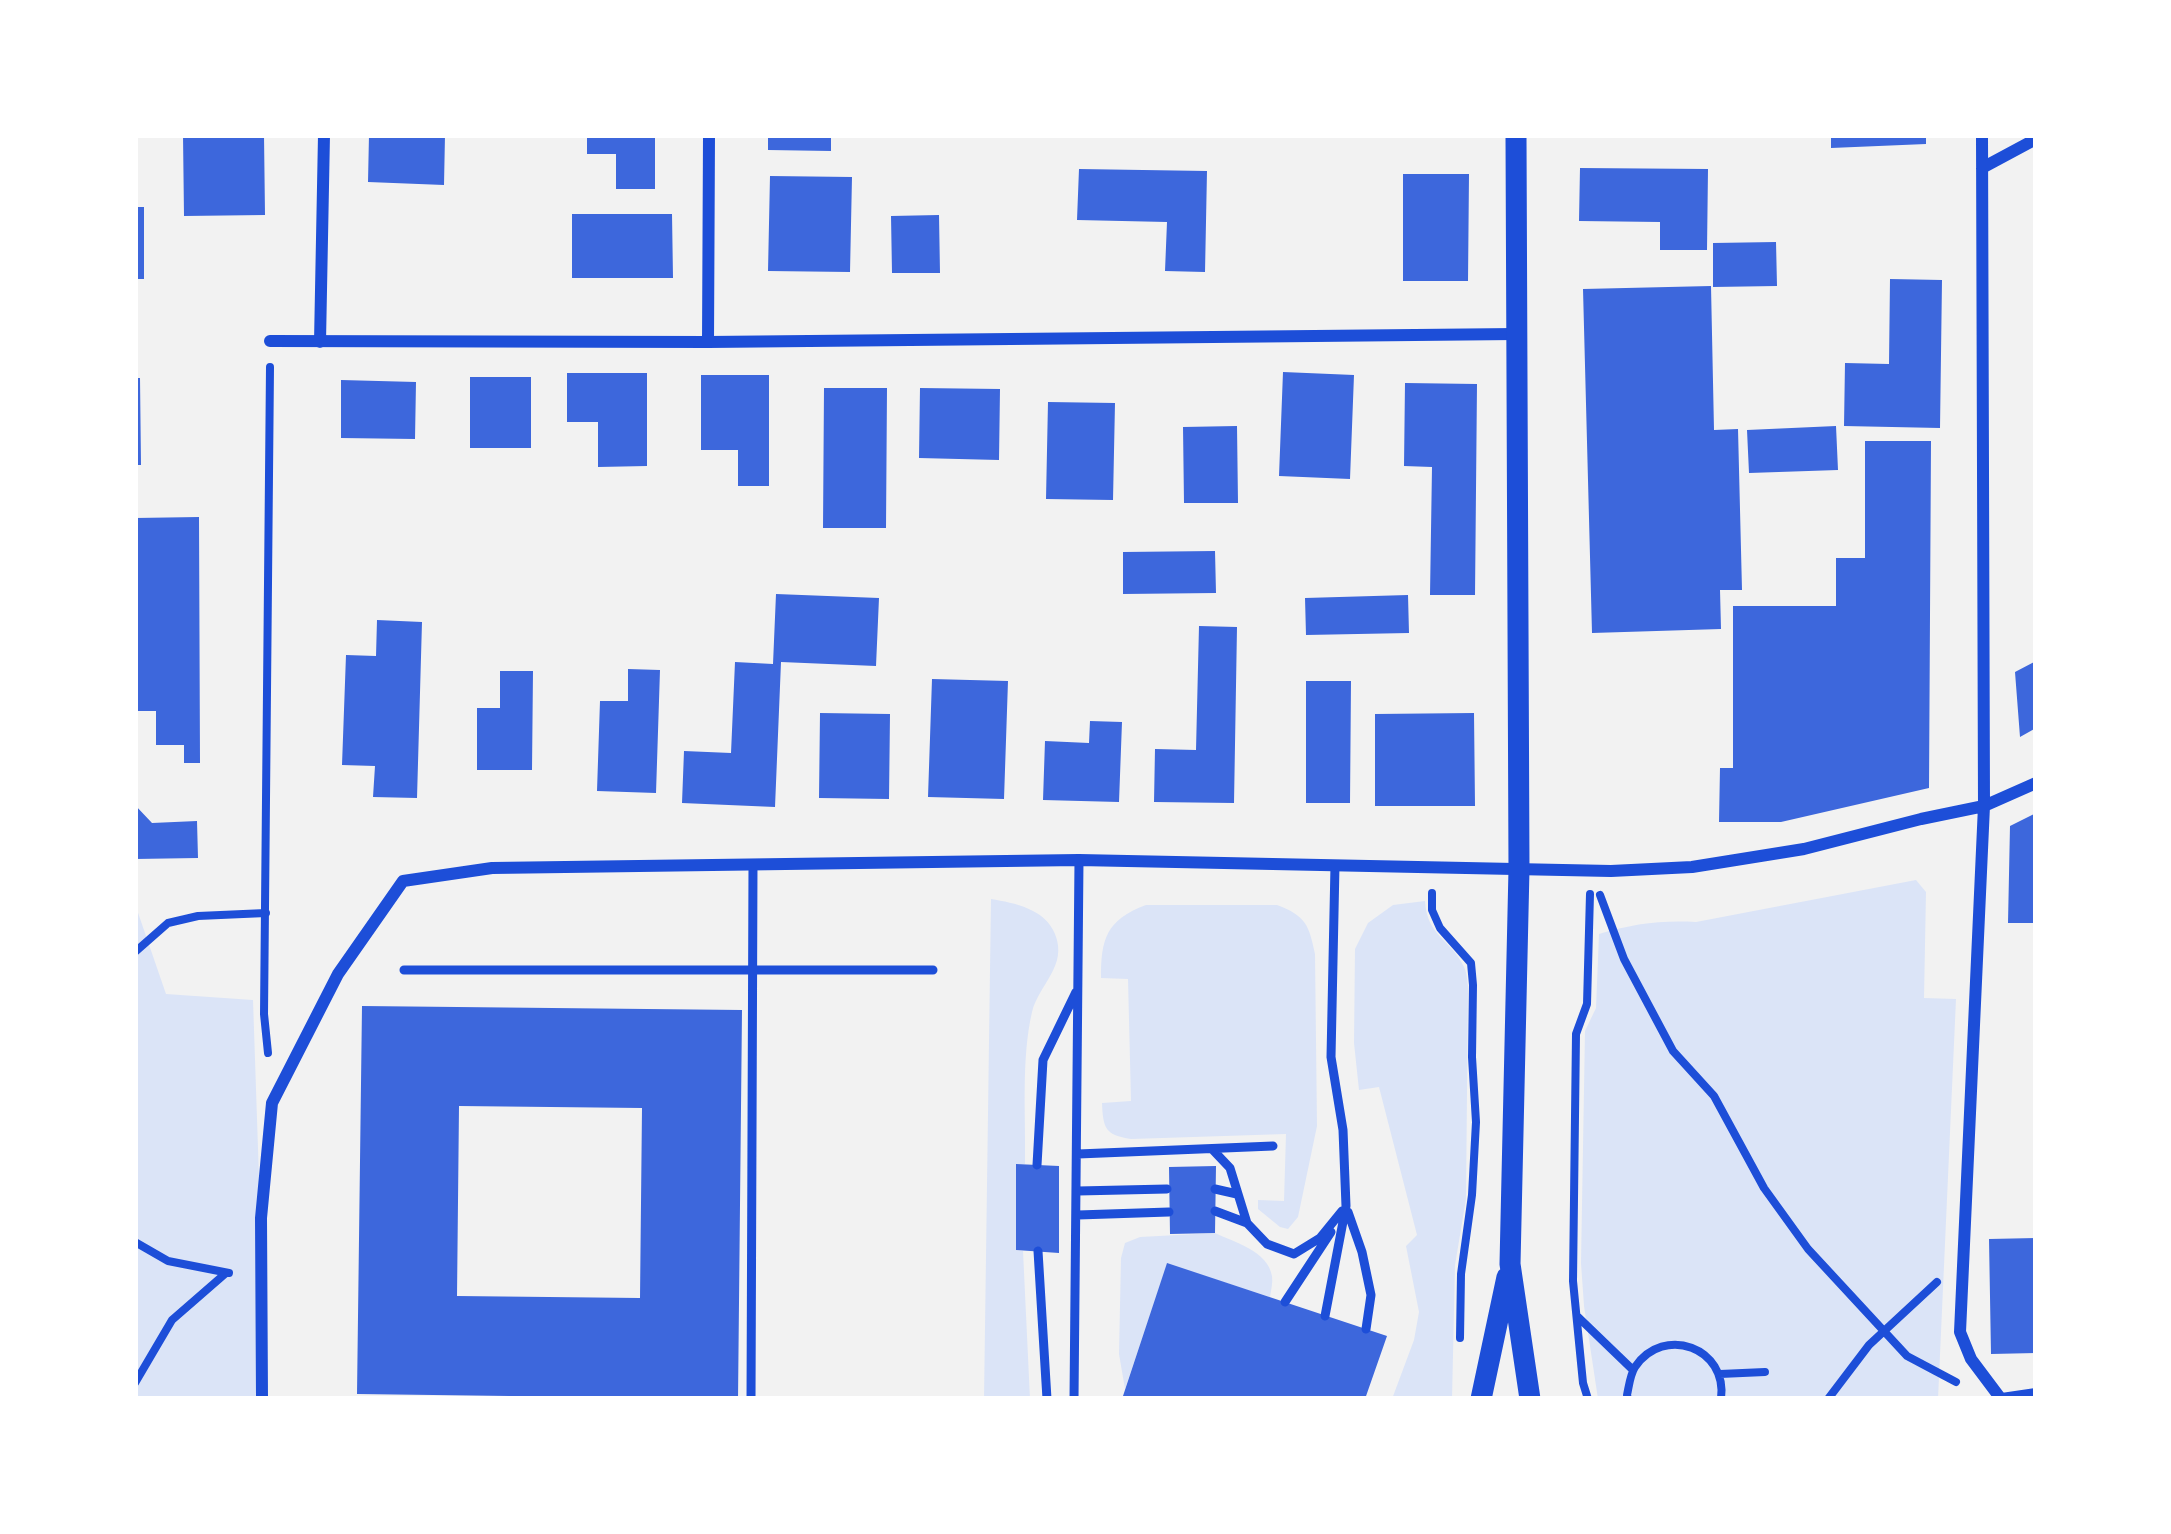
<!DOCTYPE html>
<style>
body{margin:0}
#map{position:relative;width:2171px;height:1534px;overflow:hidden;background:#f2f2f2;font-family:"Noto Sans",sans-serif}
canvas{display:block}
.frame{position:absolute;inset:0;border:138px solid #fff;pointer-events:none}
</style>
<div id="map">
<canvas width="2171" height="1534"></canvas>
<div class="frame"></div>
</div>
<script>
const context = document.querySelector('canvas').getContext('2d');
context.lineJoin = 'round';
function paint(path, color) {
  context.fillStyle = color;
  context.fill(path, 'evenodd');
}
function strokePath(path, color, width, dash) {
  context.strokeStyle = color;
  context.lineWidth = width;
  context.lineCap = dash ? 'butt' : 'round';
  context.setLineDash(dash || []);
  context.stroke(path);
}
paint(new Path2D(`
 M1916,880L1926,892L1924,998L1956,999L1938,1399H1598L1584,1306L1581,1263L1585,1031L1596,1008L1599,934C1632,924 1661,920 1696,922Z
 M991,899C1015,903 1045,909 1055,934C1068,966 1039,984 1032,1012C1021,1060 1026,1115 1025,1164L1016,1165V1250L1023,1251L1030,1399H984Z
 M1425,901C1427,937 1452,940 1464,967C1467,973 1467,980 1468,986L1466,1199L1455,1265L1452,1399H1392L1414,1340L1419,1312L1406,1246L1417,1235L1379,1087L1359,1090L1354,1043L1355,949L1368,923L1393,905Z
 M135,904L166,994L253,1000L262,1267L256,1399H135Z
 M1146,905H1277C1306,916 1309,925 1315,954L1317,1126L1298,1217L1288,1229L1280,1227L1258,1209V1200L1284,1201L1286,1134L1131,1139C1105,1135 1103,1128 1102,1103L1131,1101L1128,979L1101,978C1101,939 1106,920 1146,905Z
 M1215,1233C1234,1242 1268,1251 1272,1276C1273,1283 1271,1290 1270,1297L1167,1264L1125,1389L1119,1354L1121,1258L1125,1243L1140,1237Z`), '#dbe4f7');
paint(new Path2D(`
 M183,135H264L265,215L184,216Z
 M369,135H445L444,185L368,182Z
 M587,135H655V189H616V154H587Z
 M768,135H831V151L768,150Z
 M1831,135H1926V144L1831,148Z
 M1580,168L1708,169L1707,250H1660V222L1579,221Z
 M1079,169L1207,171L1205,272L1165,271L1167,222L1077,220Z
 M1403,174H1469L1468,281H1403Z
 M770,176L852,177L850,272L768,271Z
 M135,207H144V279H135Z
 M572,214H672L673,278H572Z
 M939,215L940,273H892L891,216Z
 M1776,242L1777,286L1713,287V243Z
 M1890,279L1942,280L1940,428L1844,426L1845,363L1889,364Z
 M1711,286L1714,430L1738,429L1742,590H1720L1721,629L1592,633L1583,289Z
 M1283,372L1354,375L1350,479L1279,476Z
 M567,373H647V466L598,467V422H567Z
 M701,375H769V486H738V450H701Z
 M470,377H531V448H470Z
 M135,378H140L141,465H135Z
 M341,380L416,382L415,439L341,438Z
 M1405,383L1477,384L1475,595H1430L1432,467L1404,466Z
 M824,388H887L886,528H823Z
 M920,388L1000,389L999,460L919,458Z
 M1048,402L1115,403L1113,500L1046,499Z
 M1237,426L1238,503H1184L1183,427Z
 M1836,426L1838,470L1749,473L1747,430Z
 M1865,441H1931L1929,788L1781,822H1719L1720,768H1733V606H1836V558H1865Z
 M199,517L200,763H184V745H156V711H135V518Z
 M1215,551L1216,593L1123,594V552Z
 M776,594L879,598L876,666L781,662L775,807L682,803L684,751L731,753L735,662L773,664Z
 M1408,595L1409,633L1306,635L1305,598Z
 M377,620L422,622L417,798L373,797L375,766L342,765L346,655L376,656Z
 M1199,626L1237,627L1234,803L1154,802L1155,749L1196,750Z
 M2036,661V728L2020,737L2015,672Z
 M628,669L660,670L656,793L597,791L600,701H628Z
 M500,671H533L532,770H477V708H500Z
 M932,679L1008,681L1004,799L928,797Z
 M1306,681H1351L1350,803H1306Z
 M820,713L890,714L889,799L819,798Z
 M1474,713L1475,806H1375V714Z
 M1090,721L1122,722L1119,802L1043,800L1045,741L1089,743Z
 M135,805L152,823L197,821L198,858L135,859Z
 M2036,813V923H2008L2010,826Z
 M362,1006L742,1010L738,1399L357,1394ZM459,1106L642,1108L640,1298L457,1296Z
 M1016,1164L1059,1166V1253L1016,1250Z
 M1216,1166L1215,1233L1170,1234L1169,1167Z
 M2036,1238V1353L1991,1354L1989,1239Z
 M1167,1263L1387,1336L1365,1399H1122Z`), '#3d67dc');
strokePath(new Path2D(`
 M1432,893V910L1440,928L1471,963L1473,985L1472,1057L1476,1122L1472,1195L1461,1274L1460,1338
 M1600,895L1624,959L1673,1051L1714,1096L1764,1188L1808,1249L1907,1356L1956,1382
 M135,952L168,923L198,916L266,913
 M268,1053L264,1014L270,367
 M135,1242L168,1261L229,1273
 M1578,1317L1633,1370
 M1720,1374L1765,1372
 M135,1383L172,1320L226,1273
 M1588,1399L1583,1383L1573,1281L1576,1034L1587,1004L1590,894
 M1628,1399L1627,1395C1629,1386 1630,1375 1635,1367C1664,1324 1728,1348 1721,1399
 M1828,1399L1869,1345L1937,1282`), '#1d4ed8', 8);
strokePath(new Path2D(`
 M404,970H933
 M1212,1149L1230,1168L1247,1223L1267,1244L1294,1254L1320,1238L1342,1211
 M1078,1154L1273,1146
 M1037,1165L1043,1060L1076,992
 M1215,1189L1237,1194
 M1078,1191L1167,1189
 M1215,1211L1247,1223
 M1348,1212L1362,1252L1371,1295L1366,1329
 M1078,1215L1169,1212
 M1038,1251L1047,1399
 M1285,1302L1331,1232
 M1325,1316L1346,1206L1343,1130L1331,1057L1335,865
 M751,1399L753,864
 M1074,1399L1079,860`), '#1d4ed8', 9);
strokePath(new Path2D(`
 M1982,135L1984,806L1960,1332L1971,1359L2001,1399
 M1982,168L2036,139
 M270,341L708,342L1516,334
 M320,342L324,135
 M708,342L709,135
 M262,1399L261,1218L272,1103L338,974L403,881L492,868L1079,860L1611,871L1692,867L1804,849L1921,819L1984,806L2036,783
 M2002,1399L2036,1394`), '#1d4ed8', 12);
strokePath(new Path2D(`
 M1516,135L1519,869L1510,1264L1530,1399
 M1481,1399L1507,1277`), '#1d4ed8', 21);
</script>
